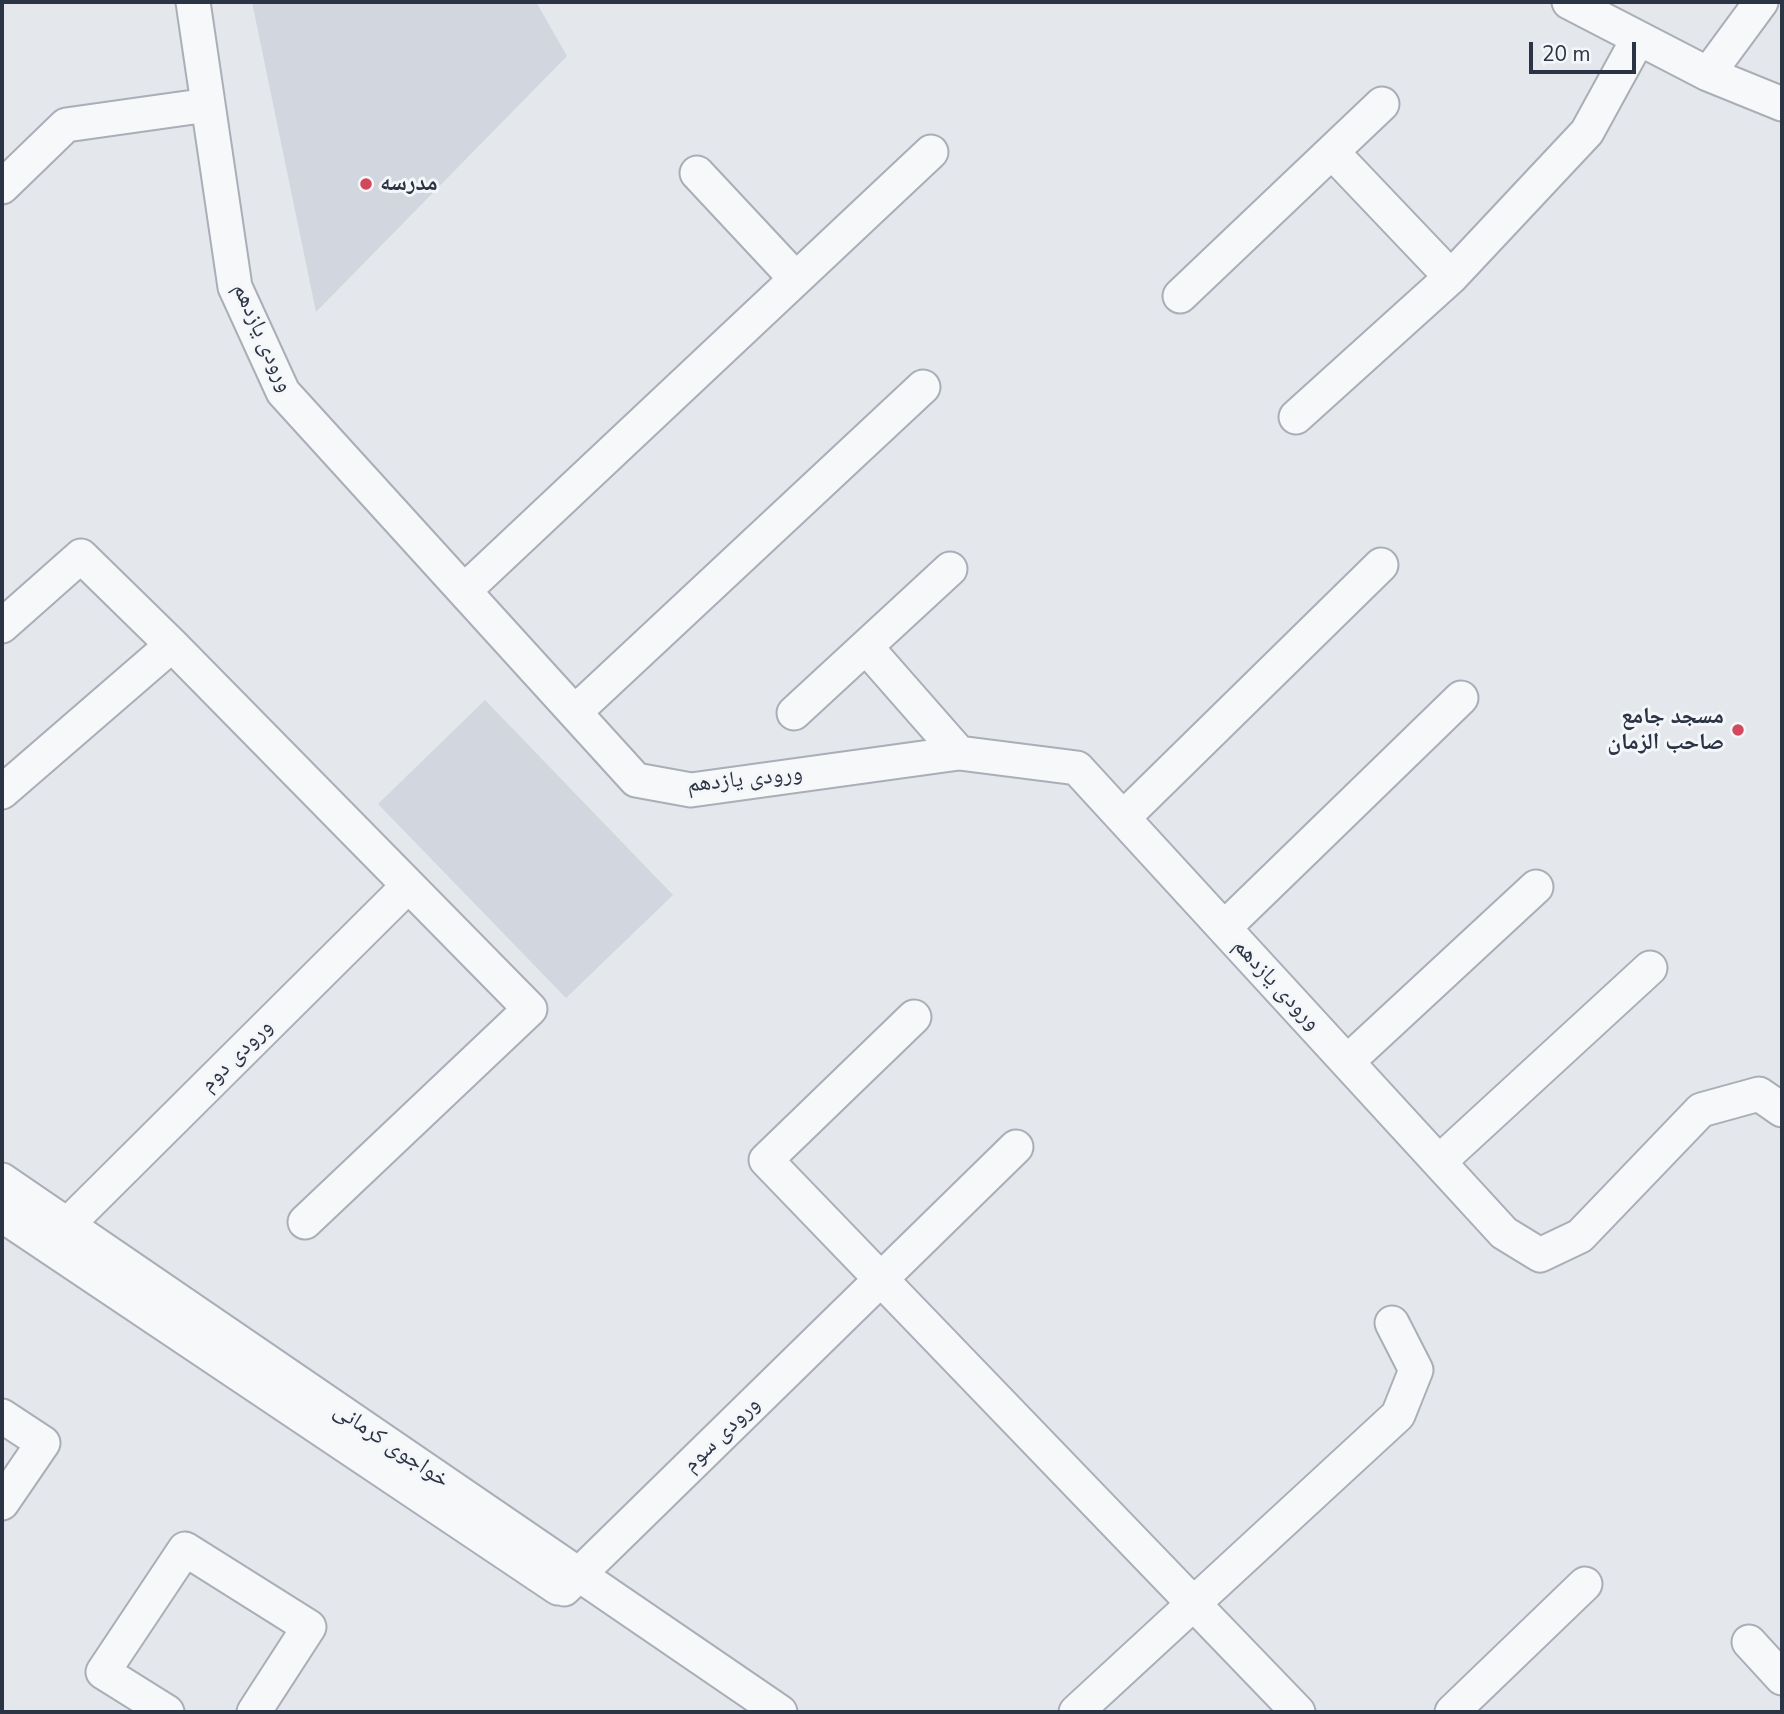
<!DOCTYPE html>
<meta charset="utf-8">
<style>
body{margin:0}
#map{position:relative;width:1784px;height:1714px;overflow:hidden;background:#e4e7ec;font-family:"Nunito Sans",sans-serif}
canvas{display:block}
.frame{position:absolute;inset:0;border:4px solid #2b3445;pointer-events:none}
.scale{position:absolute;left:1529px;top:42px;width:107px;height:32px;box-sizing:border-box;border:4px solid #2b3445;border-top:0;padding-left:9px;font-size:21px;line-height:24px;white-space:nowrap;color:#2b3445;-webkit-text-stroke:5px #f4f6f9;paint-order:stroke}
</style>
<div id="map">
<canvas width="1784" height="1714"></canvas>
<div class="frame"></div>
<div class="scale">20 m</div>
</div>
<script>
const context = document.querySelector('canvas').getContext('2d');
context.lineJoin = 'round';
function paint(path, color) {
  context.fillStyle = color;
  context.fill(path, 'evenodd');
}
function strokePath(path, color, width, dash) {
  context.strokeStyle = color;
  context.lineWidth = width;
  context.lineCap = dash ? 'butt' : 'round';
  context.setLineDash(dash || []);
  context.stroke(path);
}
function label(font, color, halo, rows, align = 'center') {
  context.font = font + ' "Nunito Sans","Noto Naskh Arabic",sans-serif';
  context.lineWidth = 6;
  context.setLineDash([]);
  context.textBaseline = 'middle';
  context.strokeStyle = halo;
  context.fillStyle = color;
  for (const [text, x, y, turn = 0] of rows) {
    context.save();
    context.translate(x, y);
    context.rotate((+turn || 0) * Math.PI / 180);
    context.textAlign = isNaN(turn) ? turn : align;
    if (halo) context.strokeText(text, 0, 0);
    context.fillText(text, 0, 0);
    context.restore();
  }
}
paint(new Path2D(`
 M252,2H536L567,56L316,312Z
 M485,700L673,895L566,998L378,804Z`), '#d2d6de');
const minor = new Path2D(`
 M193,2L235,287L283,392L636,780L691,790L959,753L1077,768L1504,1233L1540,1255L1580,1236L1701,1110L1759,1094L1782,1110
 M1569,2L1708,74L1782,104
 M1708,74L1761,2
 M1332,152L1451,277
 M697,173L796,279
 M2,187L66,125L208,105
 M1180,296L1382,104
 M1296,417L1451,277L1587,132L1638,39
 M464,591L931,152
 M2,626L81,556L172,645L530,1009L305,1222
 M866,647L959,753
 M575,712L923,387
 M794,713L950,569
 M2,792L172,645
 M1123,818L1381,565
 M1224,928L1461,698
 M914,1017L766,1160L1298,1712
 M1347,1062L1536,887
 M1439,1162L1650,968
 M2,1180L780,1712
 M2,1215L558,1588
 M67,1225L407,887
 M2,1416L43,1443L2,1503
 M564,1589L1016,1147
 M1749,1642L1782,1678
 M167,1712L103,1672L185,1549L309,1627L254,1712
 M1076,1712L1398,1415L1416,1370L1392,1323
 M1452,1712L1585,1584`);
strokePath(minor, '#a9aeb7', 37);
strokePath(minor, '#f7f8fa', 33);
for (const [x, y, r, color] of [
 [366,184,7,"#d1495b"],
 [1738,730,7,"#d1495b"]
]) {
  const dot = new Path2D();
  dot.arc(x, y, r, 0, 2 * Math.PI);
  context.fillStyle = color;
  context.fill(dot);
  strokePath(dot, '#f4f6f9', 2.5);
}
label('bold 23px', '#2b3445', '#f4f6f9', [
 ["مدرسه",380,184],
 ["مسجد جامع",1724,717,"right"],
 ["صاحب الزمان",1724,743,"right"]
], 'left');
label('23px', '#2b3445', '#f4f6f9', [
 ["ورودی یازدهم",262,338,66],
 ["ورودی یازدهم",745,780,-6],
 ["ورودی یازدهم",1276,985,47],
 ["ورودی دوم",237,1056,-45],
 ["ورودی سوم",722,1435,-44],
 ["خواجوی کرمانی",391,1446,34]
]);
</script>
